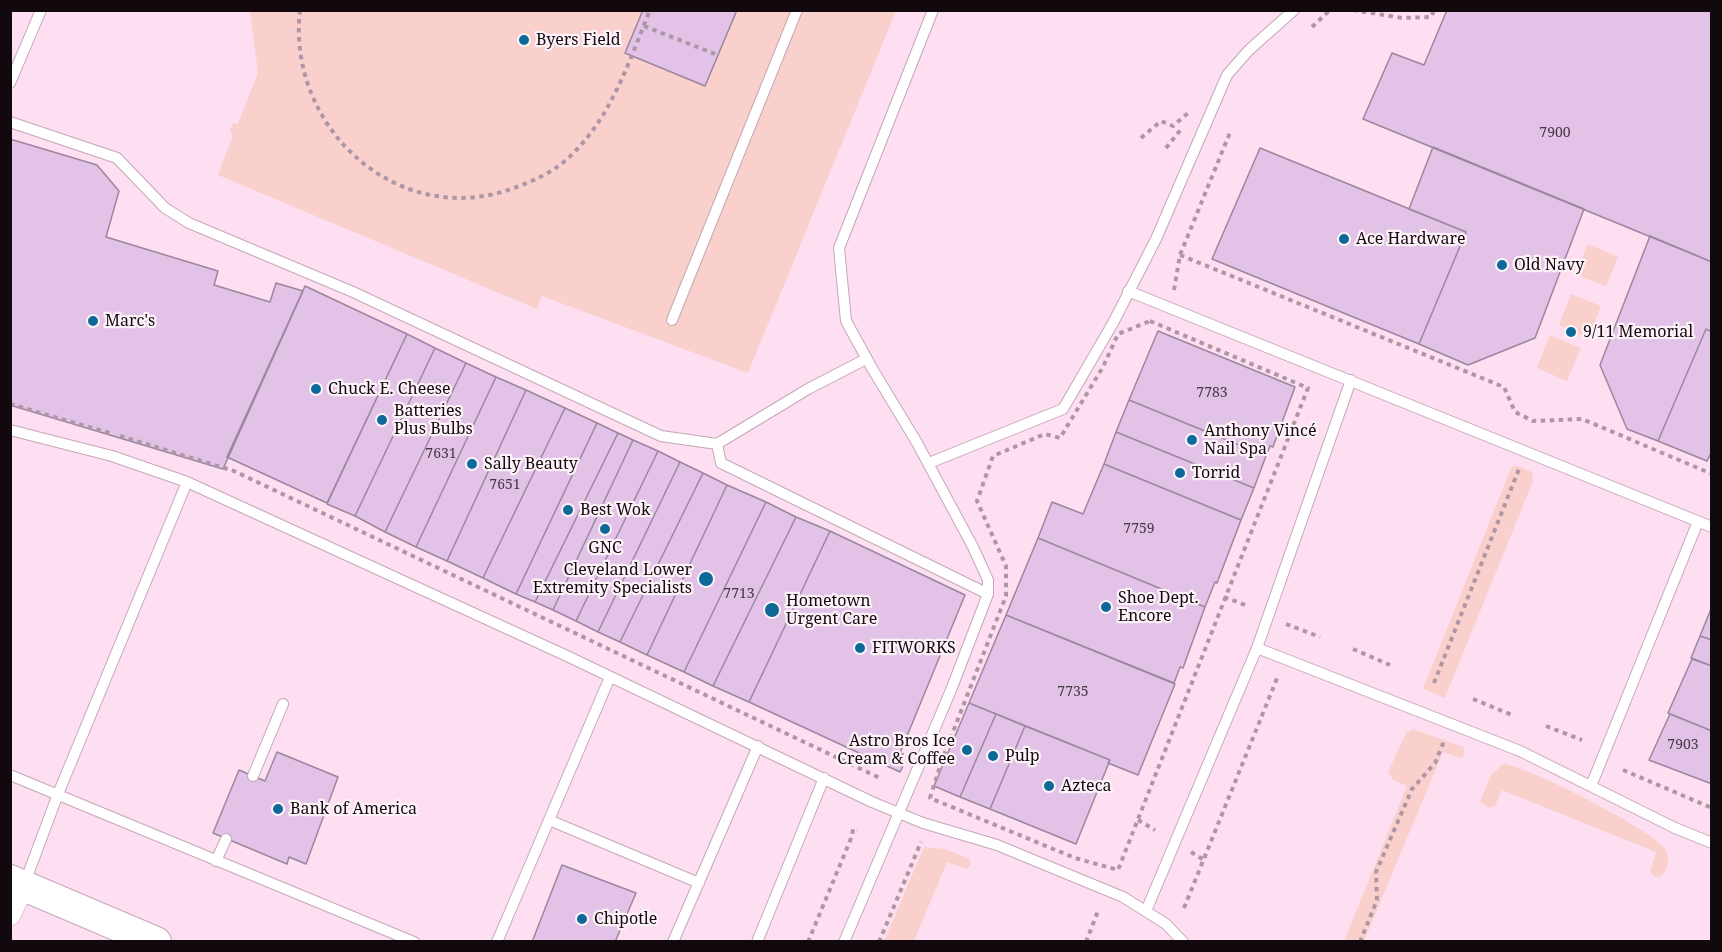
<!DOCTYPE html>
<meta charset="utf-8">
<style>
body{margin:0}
#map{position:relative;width:1722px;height:952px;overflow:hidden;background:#fddff1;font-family:"Noto Serif",serif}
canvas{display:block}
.frame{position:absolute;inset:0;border:12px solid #12090f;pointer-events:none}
</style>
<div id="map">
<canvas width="1722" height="952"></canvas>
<div class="frame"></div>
</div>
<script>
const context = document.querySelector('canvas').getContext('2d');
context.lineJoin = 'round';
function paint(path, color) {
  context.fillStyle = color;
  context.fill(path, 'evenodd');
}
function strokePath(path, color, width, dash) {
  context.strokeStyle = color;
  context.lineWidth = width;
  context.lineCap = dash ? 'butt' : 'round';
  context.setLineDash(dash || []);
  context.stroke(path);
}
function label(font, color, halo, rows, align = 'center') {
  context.font = font + ' "Noto Serif",serif';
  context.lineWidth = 4.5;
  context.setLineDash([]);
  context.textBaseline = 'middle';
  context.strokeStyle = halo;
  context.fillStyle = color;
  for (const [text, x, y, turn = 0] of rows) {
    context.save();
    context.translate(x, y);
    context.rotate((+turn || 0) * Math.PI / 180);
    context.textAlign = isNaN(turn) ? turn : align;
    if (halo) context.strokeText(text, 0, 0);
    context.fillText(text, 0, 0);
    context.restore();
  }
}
paint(new Path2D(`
 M250,11H896L748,373L542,296L537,309L218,175L233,136L230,131L233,123L238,124L258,73Z
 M1588,244L1618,257L1606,286L1575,274Z
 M1571,294L1601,306L1589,338L1559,325Z
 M1550,335L1581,348L1567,381L1537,368Z
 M1515,465L1532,472L1533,481L1449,688L1444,698L1424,689V686L1511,468Z
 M1413,729L1463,747L1465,755L1461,758L1443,752L1364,941H1344L1407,786L1393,780L1388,772L1406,733Z
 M1503,764C1524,764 1653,830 1665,849C1671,858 1668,871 1660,877H1654L1650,871L1656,852L1502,790L1495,806L1489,808L1480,802L1491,775Z
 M924,847L944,849L969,858L971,864L967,869L947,862L914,941H884Z`), '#fad0cd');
const building = new Path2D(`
 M643,10H737L705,86L625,53Z
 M1447,10H1712V262L1363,119L1392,53L1424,65Z
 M10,139L97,165L119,191L106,237L218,271L214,285L270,302L276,283L303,291L223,469L10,405Z
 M1433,147L1584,209L1535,338L1468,365L1419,344L1466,232L1409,209Z
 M1260,148L1466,232L1419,344L1212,259Z
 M1650,236L1712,262V332L1706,329L1658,441L1627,429L1600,365Z
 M305,286L407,334L327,503L227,457Z
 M1706,329L1712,332V451L1707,461L1658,441Z
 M1158,331L1295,387L1273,447L1270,446L1266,456L1129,400Z
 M407,334L435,348L355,516L327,504Z
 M435,348L466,363L385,532L355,516Z
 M466,363L496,377L416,547L385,532Z
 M496,377L526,390L447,561L416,547Z
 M526,390L565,408L483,578L447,561Z
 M1129,400L1266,456L1254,488L1116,432Z
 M565,408L597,423L516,594L483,578Z
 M597,423L618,433L535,602L516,594Z
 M1116,432L1254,488L1241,520L1104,464Z
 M618,433L633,440L553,610L535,602Z
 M633,440L658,451L576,621L553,610Z
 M658,451L680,462L598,632L576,621Z
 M680,462L703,473L620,642L598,632Z
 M1104,464L1241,520L1217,583L1215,582L1205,607L1038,538L1052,502L1083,514Z
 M703,473L727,485L647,655L620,642Z
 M727,485L766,502L684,672L647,655Z
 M766,502L796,517L713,686L684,672Z
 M796,517L830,531L749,702L713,686Z
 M830,531L965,595L900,753L903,754L899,765L903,766L900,772L749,702Z
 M1038,538L1205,607L1183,668L1180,667L1174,683L1006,615Z
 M1711,609H1712V640L1700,636Z
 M1006,615L1175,684L1138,775L1108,763L1110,760L969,703Z
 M1700,636L1712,640V666L1691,658Z
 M1692,659L1712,666V731L1668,713Z
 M969,703L996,714L960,797L934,786Z
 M996,714L1025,726L990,809L960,797Z
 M1670,714L1712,731V784L1649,760Z
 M1025,726L1110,760L1076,844L990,809Z
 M277,752L338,777L306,864L289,857L287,864L213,833L239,770L265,781Z
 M562,865L636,893L615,942H532Z`);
paint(building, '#e2c3e7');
strokePath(building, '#9a869d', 1.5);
const lane = new Path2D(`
 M10,83L41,10
 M10,122L117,158L165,208L189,223L353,292L661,436L717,444L808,389L866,359
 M1128,291L1712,527
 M672,320L797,10
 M10,430L112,456L187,482L567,656L872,802L923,823L997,845L1123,897L1166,924L1183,942
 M717,444L721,463L988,594
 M929,463L1063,409L1113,323L1156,239L1227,75L1249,50L1294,10
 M1257,648L1351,380
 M10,775L414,942
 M253,776L283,704
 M1591,786L1697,524
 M549,820L699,883
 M216,861L226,839
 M24,885L58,794L187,482
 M1146,911L1257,648L1520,751L1675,828L1712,843
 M497,942L610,677
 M673,942L758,746
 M757,942L824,778
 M844,942L951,690L988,594V580L973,547L916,441L873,370L846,321L839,248L933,10`);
const street = new Path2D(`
 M10,915L24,885`);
const secondary = new Path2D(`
 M10,880L156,942`);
strokePath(lane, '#c4a7b8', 12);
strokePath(street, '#c4a7b8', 22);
strokePath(secondary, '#c4a7b8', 32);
strokePath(new Path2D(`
 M300,10C286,128 399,231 514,188C533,181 551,173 566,160C610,121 628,64 650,10
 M1353,10L1402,18L1431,17L1434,10
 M644,26L715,54
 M1312,27L1330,10
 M1141,138L1161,121L1173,126L1188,113
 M1166,148L1182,128
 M1180,255L1504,387L1515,412L1533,421L1582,419L1712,474
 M1174,290L1180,255L1231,130
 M1150,321L1308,388L1118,870L1075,858L930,798L942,760L1006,596V566L977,501L993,456L1045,434L1060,438L1103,367L1118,334Z
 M10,404L113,434
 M120,436L234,471L882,779
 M1224,597L1248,606
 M1286,624L1320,637
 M1353,649L1390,665
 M1434,683L1519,469
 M1473,699L1512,715
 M1546,726L1582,740
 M1623,770L1712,808
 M1138,820L1155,830
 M1191,852L1204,860
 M1184,908L1278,676
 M808,942L852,836L853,829L857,831
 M879,942L921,842
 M1086,942L1098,911
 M1360,942L1377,900L1376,872L1412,789L1435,763L1444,741`), '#ae97a5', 4, [4.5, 4.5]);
strokePath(lane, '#fff', 10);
strokePath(street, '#fff', 21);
strokePath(secondary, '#fff', 30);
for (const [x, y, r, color] of [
 [524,40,6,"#0d6998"],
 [1344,239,6,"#0d6998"],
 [1502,265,6,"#0d6998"],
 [93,321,6,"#0d6998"],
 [1571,332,6,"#0d6998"],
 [316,389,6,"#0d6998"],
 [382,420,6,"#0d6998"],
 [1192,440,6,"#0d6998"],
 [472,464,6,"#0d6998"],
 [1180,473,6,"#0d6998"],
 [568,510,6,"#0d6998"],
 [605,529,6,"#0d6998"],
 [706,579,8,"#0d6998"],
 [1106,607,6,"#0d6998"],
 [772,610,8,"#0d6998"],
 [860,648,6,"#0d6998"],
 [967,750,6,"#0d6998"],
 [993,756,6,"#0d6998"],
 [1049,786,6,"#0d6998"],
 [278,809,6,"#0d6998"],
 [582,919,6,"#0d6998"]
]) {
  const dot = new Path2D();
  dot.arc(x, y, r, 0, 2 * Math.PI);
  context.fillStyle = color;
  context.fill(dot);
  strokePath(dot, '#fef2f9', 2);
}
label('14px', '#463845', null, [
 ["7900",1555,133],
 ["7783",1212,393],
 ["7631",441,454],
 ["7651",505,485],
 ["7759",1139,529],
 ["7713",739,594],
 ["7735",1073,692],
 ["7903",1683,745]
]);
label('16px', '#12090f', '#fef2f9', [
 ["Byers Field",536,40],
 ["Ace Hardware",1356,239],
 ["Old Navy",1514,265],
 ["Marc's",105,321],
 ["9/11 Memorial",1583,332],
 ["Chuck E. Cheese",328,389],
 ["Batteries",394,411],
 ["Plus Bulbs",394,429],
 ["Anthony Vincé",1204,431],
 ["Nail Spa",1204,449],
 ["Sally Beauty",484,464],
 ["Torrid",1192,473],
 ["Best Wok",580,510],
 ["GNC",605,548,"center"],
 ["Cleveland Lower",692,570,"right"],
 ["Extremity Specialists",692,588,"right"],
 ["Shoe Dept.",1118,598],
 ["Encore",1118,616],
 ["Hometown",786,601],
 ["Urgent Care",786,619],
 ["FITWORKS",872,648],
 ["Astro Bros Ice",955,741,"right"],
 ["Cream & Coffee",955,759,"right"],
 ["Pulp",1005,756],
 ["Azteca",1061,786],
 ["Bank of America",290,809],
 ["Chipotle",594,919]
], 'left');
</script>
